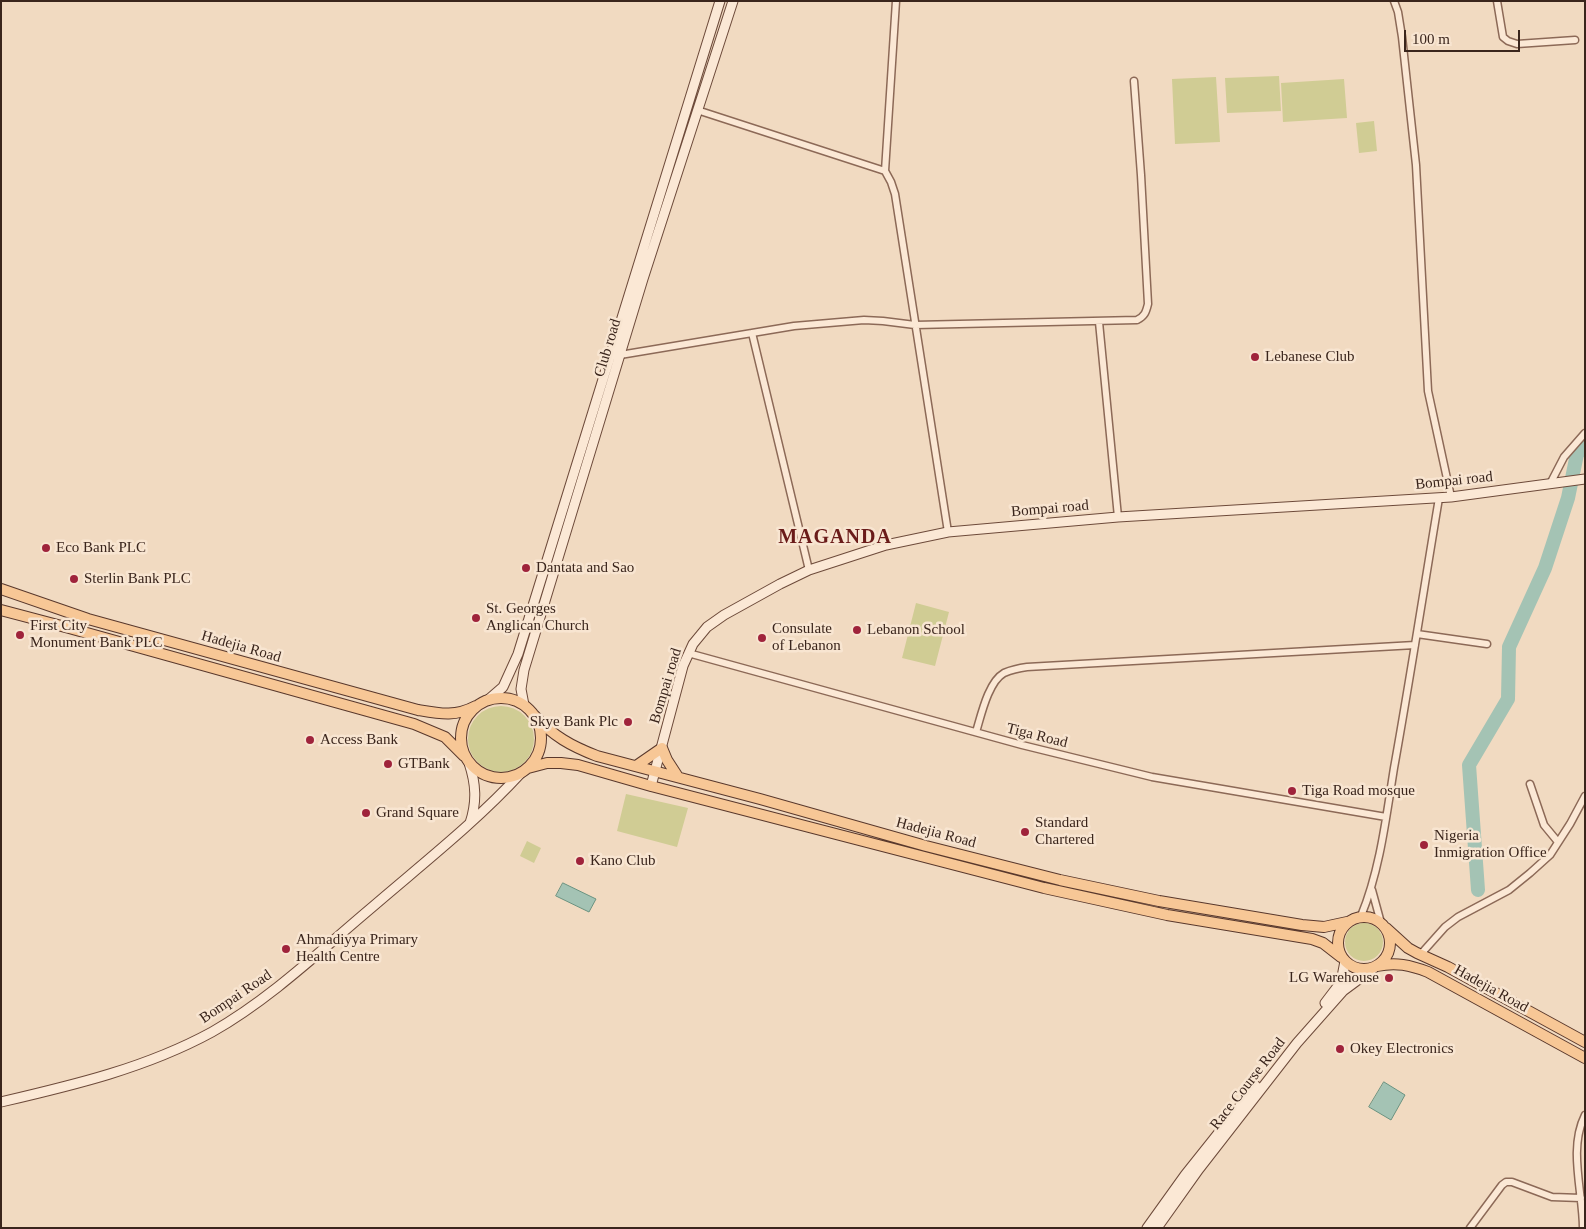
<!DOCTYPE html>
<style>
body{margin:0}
#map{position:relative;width:1586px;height:1229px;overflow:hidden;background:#f1dac1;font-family:"Times New Roman",serif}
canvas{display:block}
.frame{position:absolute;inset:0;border:2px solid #3a251c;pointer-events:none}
.scale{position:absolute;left:1404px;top:30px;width:116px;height:22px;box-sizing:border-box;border:2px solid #3a251c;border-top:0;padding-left:6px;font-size:15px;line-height:18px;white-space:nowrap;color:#3a251c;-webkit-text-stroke:4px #f8e5d1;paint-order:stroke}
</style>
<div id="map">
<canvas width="1586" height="1229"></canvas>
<div class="frame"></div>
<div class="scale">100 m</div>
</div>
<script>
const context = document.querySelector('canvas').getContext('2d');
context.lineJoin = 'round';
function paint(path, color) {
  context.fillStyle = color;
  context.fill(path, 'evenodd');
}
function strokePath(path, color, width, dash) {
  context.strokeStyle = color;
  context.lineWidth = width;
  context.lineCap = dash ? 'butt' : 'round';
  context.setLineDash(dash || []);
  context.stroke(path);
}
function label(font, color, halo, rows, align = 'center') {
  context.font = font + ' "Times New Roman",serif';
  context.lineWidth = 5;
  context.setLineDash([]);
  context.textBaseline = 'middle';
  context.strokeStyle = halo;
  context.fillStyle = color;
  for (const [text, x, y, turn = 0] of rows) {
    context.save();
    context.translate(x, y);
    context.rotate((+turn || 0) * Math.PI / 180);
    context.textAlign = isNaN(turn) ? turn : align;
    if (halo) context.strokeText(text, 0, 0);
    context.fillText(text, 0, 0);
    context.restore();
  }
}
paint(new Path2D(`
 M1279,76L1281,111L1227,113L1225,78Z
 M1216,77L1220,142L1175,144L1172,79Z
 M1344,79L1347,118L1283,122L1281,83Z
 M1374,121L1377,151L1359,153L1356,123Z
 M916,603L949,612L935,666L902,658Z
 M468 739a33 33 0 1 1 66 0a33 33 0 1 1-66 0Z
 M626,794L688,808L677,847L617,831Z
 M527,841L541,848L534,863L520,856Z
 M1345 942a19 19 0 1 1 38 0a19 19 0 1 1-38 0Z`), '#d0cc94');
const water = new Path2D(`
 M563,883L596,899L589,912L556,896Z
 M1384,1082L1405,1095L1391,1120L1369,1107Z`);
paint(water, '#a4c3b4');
strokePath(water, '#6a9280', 1);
strokePath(new Path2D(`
 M1478,890L1469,765L1508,699L1509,647L1545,568L1568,498L1577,454L1585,445`), '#a4c3b4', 14);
const street = new Path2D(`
 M896,1L885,171L891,182L895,194L948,532
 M1394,1L1398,12L1402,37L1416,165L1428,391L1451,497
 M1497,1L1503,37L1508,41L1517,44L1575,40
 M697,110L885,171
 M1099,322L1118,517
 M752,333L809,570
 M620,355L794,326L864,320L883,321L915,325L1137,320C1145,316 1146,312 1148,304L1141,175L1134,81
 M1550,484L1564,457L1585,433
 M1417,634L1487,644
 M688,653L1022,745L1152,777L1386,817
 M976,732C981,716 988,682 1004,673C1011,670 1019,668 1027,667L1415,645
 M1530,784L1544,825L1558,842
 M1372,890L1381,923
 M1361,916C1380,870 1386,818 1394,768C1410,679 1424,588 1439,498
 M1420,955L1445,927L1458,917L1509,890L1530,873L1550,855L1570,824L1585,796
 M1470,1228L1502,1185L1506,1182H1512L1552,1197L1581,1198
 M1583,1228C1583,1192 1568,1149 1585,1115`);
const secondary = new Path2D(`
 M488,700L503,687L518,654L720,1
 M524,705L521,689L524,670L643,279L733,1
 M469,763C476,784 477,802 470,823
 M651,786L683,666L693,644L707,627L724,615L780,584L809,570L886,545L948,532L1118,517L1451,497L1585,479
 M1325,1003L1341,982L1345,961
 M1,1102C74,1085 146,1068 212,1032C270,999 319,952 370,909C421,865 475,823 521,773
 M1147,1228L1185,1175L1256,1086
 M1157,1228L1199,1169L1297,1043L1343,991L1374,968`);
const primary = new Path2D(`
 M1,589L88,619L418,710C441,714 455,717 476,706
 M1,610L69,628L414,724L445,737L464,756
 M461 738a40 40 0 1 1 80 0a40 40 0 1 1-80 0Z
 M534,715C553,736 571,746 597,756L760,799L926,846L1060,880L1159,901L1302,925L1324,927L1347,922
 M636,766L662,748L667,760L678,777
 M528,768L547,763H561L578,765L651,786L1044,888L1167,915L1312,939L1323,943L1341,957
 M1338 943a26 26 0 1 1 52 0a26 26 0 1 1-52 0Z
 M1386,928L1408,948L1417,953L1448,967L1585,1042
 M1377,966C1396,962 1410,965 1428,972L1585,1058`);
strokePath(street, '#8c6957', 9);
strokePath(secondary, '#6d4a3a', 11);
strokePath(primary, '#59382c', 12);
strokePath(street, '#fbe8d5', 6);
strokePath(secondary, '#fbe8d5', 9);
strokePath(primary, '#f7c796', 10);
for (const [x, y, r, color] of [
 [1255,357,5,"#9f233b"],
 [46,548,5,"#9f233b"],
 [526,568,5,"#9f233b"],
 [74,579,5,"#9f233b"],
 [476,618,5,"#9f233b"],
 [857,630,5,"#9f233b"],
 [20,635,5,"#9f233b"],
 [762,638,5,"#9f233b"],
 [628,722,5,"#9f233b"],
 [310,740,5,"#9f233b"],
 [388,764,5,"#9f233b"],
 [1292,791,5,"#9f233b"],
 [366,813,5,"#9f233b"],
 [1025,832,5,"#9f233b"],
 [1424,845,5,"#9f233b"],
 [580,861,5,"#9f233b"],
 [286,949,5,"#9f233b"],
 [1389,978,5,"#9f233b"],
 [1340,1049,5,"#9f233b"]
]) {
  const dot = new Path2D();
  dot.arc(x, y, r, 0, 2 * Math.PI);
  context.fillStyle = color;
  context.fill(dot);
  strokePath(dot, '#f8e5d1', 2);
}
label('15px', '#3a251c', '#f8e5d1', [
 ["Club road",608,348,-73],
 ["Bompai road",1454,481,-6],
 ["Bompai road",1050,509,-5],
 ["Hadejia Road",241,647,16],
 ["Bompai road",666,686,-73],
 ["Tiga Road",1037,736,14],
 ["Hadejia Road",936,833,15],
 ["Hadejia Road",1491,989,29],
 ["Bompai Road",236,997,-34],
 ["Race Course Road",1248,1084,-52]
]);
label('15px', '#3a251c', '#f8e5d1', [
 ["Lebanese Club",1265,357],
 ["Eco Bank PLC",56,548],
 ["Dantata and Sao",536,568],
 ["Sterlin Bank PLC",84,579],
 ["St. Georges",486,609],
 ["Anglican Church",486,626],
 ["First City",30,626],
 ["Monument Bank PLC",30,643],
 ["Consulate",772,629],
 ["of Lebanon",772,646],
 ["Lebanon School",867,630],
 ["Skye Bank Plc",618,722,"right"],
 ["Access Bank",320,740],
 ["GTBank",398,764],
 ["Tiga Road mosque",1302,791],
 ["Grand Square",376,813],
 ["Standard",1035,823],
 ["Chartered",1035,840],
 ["Nigeria",1434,836],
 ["Inmigration Office",1434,853],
 ["Kano Club",590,861],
 ["Ahmadiyya Primary",296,940],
 ["Health Centre",296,957],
 ["LG Warehouse",1379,978,"right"],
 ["Okey Electronics",1350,1049]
], 'left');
context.letterSpacing = '1px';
label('bold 20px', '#6a1b19', '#f8e5d1', [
 ["MAGANDA",835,538]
]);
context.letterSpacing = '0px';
</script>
